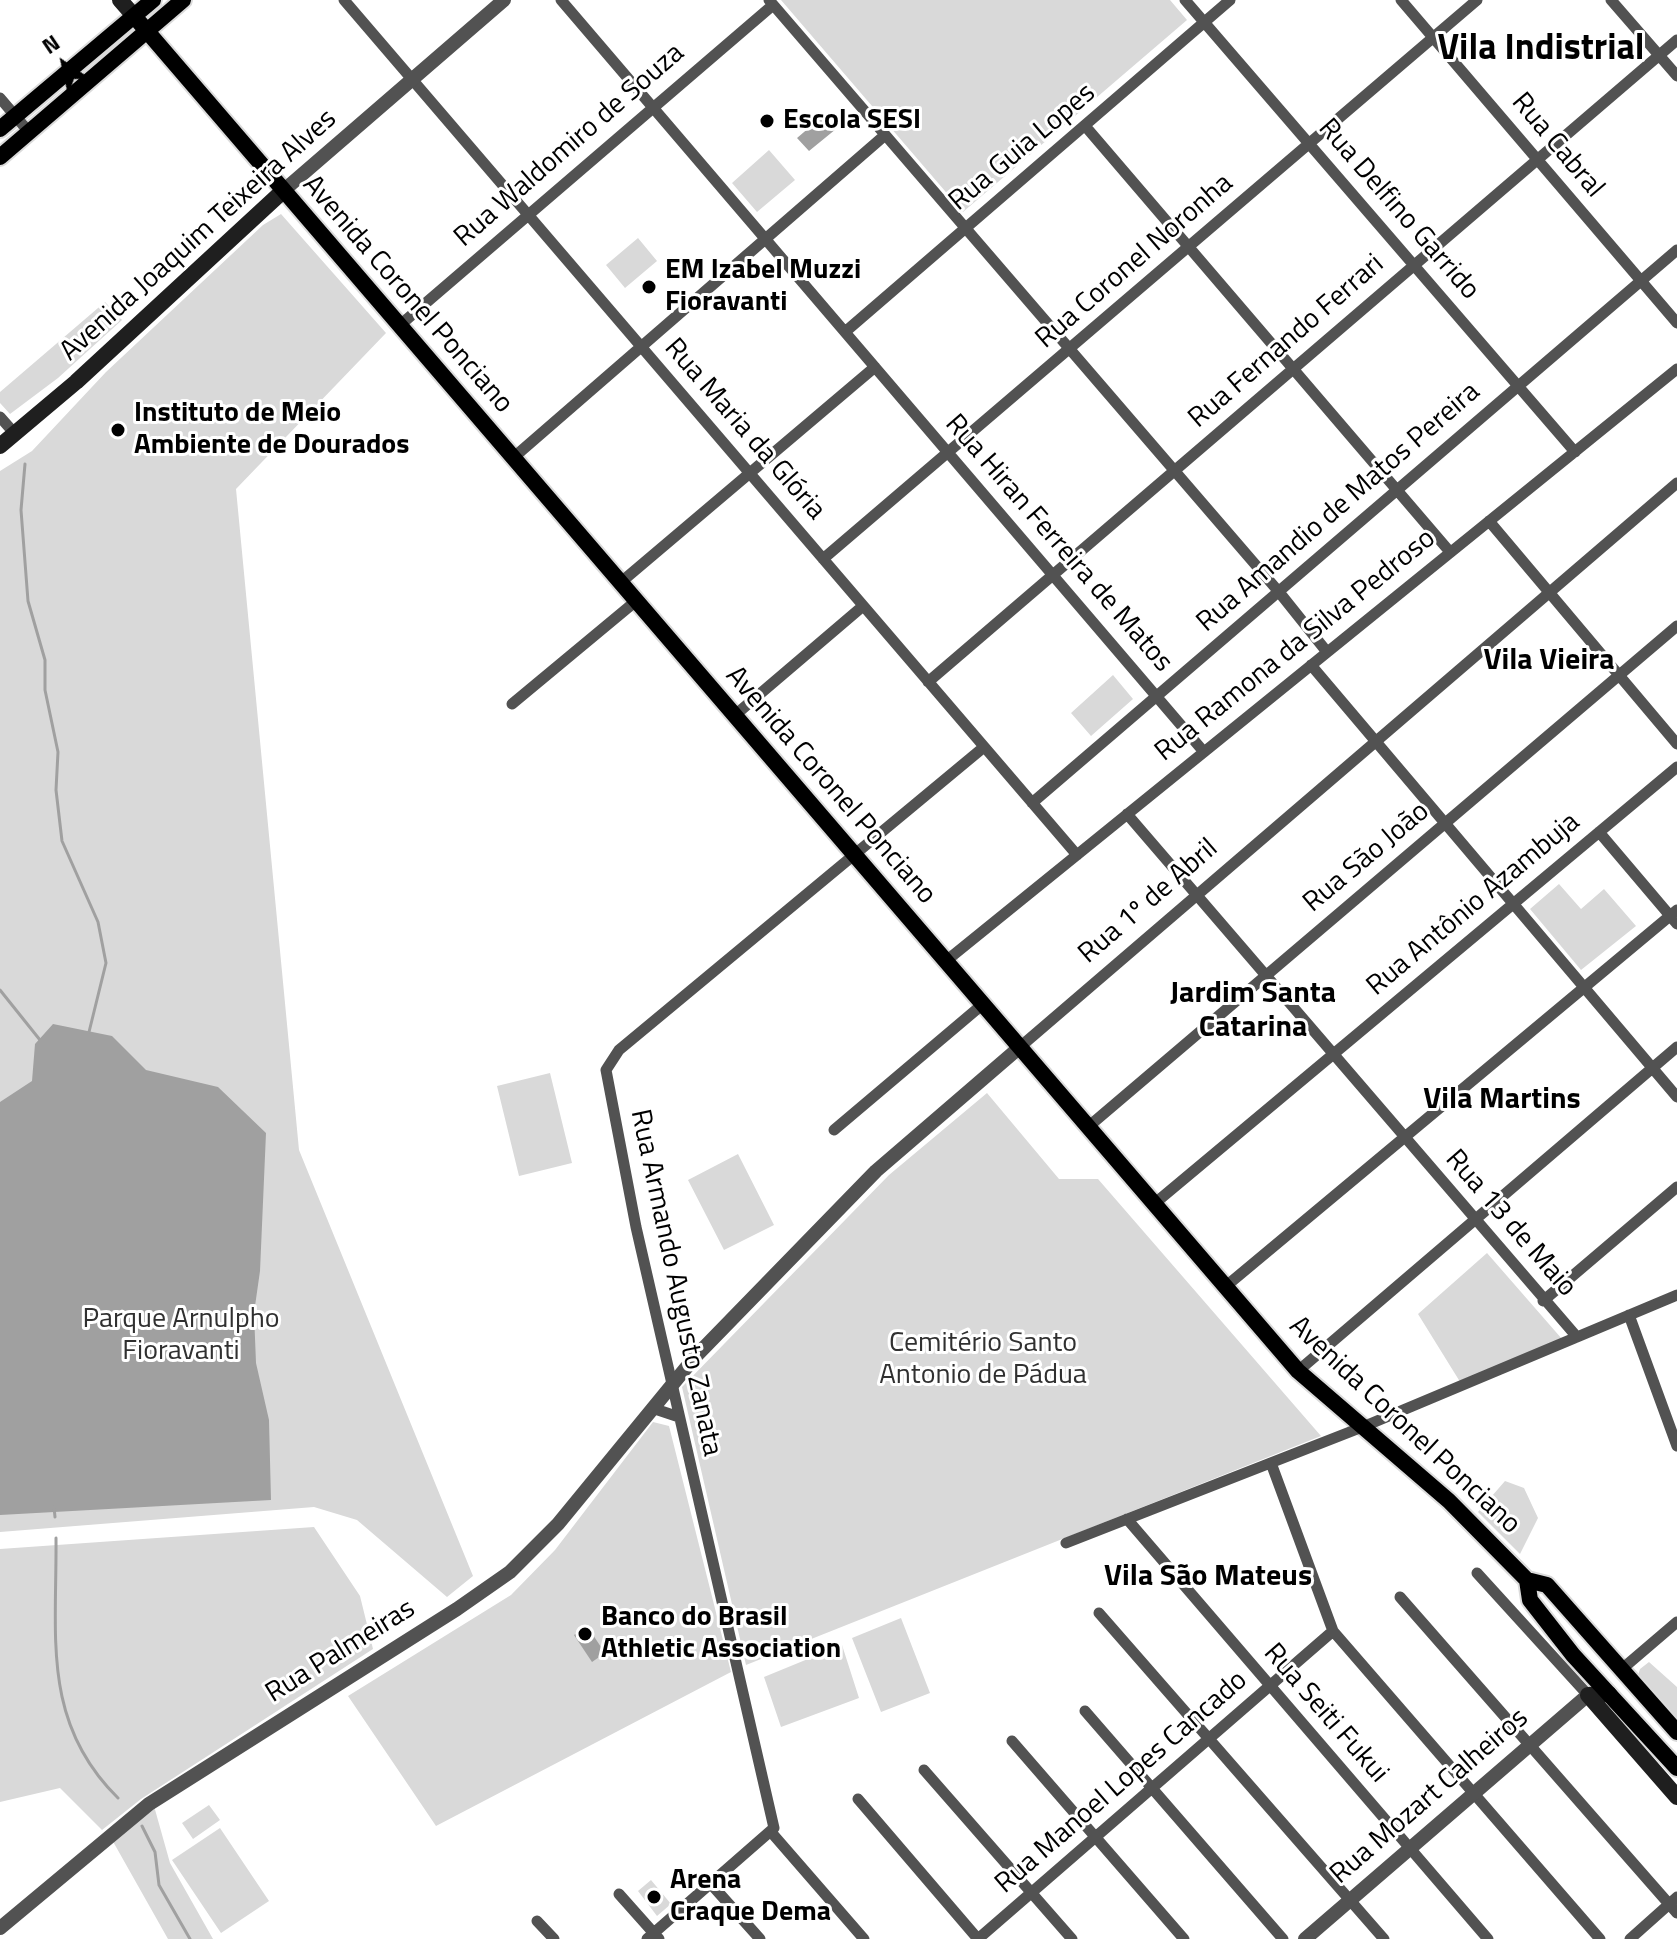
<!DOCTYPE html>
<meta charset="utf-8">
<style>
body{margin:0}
#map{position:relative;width:1677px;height:1939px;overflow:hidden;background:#fff;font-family:"Titillium Web",sans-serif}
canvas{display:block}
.north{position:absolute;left:24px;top:24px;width:80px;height:80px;-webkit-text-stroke:6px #fff;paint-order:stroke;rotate:326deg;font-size:22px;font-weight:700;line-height:32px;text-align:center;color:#000}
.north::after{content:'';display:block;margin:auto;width:28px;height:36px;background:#000;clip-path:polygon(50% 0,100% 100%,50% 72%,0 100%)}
</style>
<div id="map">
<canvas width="1677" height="1939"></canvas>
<div class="north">N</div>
</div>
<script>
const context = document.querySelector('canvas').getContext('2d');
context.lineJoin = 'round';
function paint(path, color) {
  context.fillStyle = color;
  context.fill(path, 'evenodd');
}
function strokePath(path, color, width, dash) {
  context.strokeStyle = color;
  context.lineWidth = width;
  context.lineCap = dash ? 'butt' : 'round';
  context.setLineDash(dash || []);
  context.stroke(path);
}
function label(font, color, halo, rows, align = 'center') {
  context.font = font + ' "Titillium Web",sans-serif';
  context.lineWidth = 6;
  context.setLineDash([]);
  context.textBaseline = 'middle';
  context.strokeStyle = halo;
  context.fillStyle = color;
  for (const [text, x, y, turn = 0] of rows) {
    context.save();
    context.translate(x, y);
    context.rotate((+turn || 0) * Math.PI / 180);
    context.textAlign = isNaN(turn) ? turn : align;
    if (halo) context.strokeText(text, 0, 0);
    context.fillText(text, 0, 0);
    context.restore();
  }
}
paint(new Path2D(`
 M781,0H1170L1187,20L963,212Z
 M769,150L795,180L757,212L732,183Z
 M281,214L386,333L236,489L299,1150L473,1576L447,1597L357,1520L314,1507L0,1532V471L32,451L106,372L263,225Z
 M638,238L657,261L625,288L606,265Z
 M105,302L122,320L58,378L10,414L0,403V392Z
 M1113,675L1133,699L1091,736L1071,713Z
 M1559,884L1581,909L1604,889L1636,926L1581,970L1530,909Z
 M550,1073L572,1163L519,1176L497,1086Z
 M987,1093L1059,1179H1098L1321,1436L746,1665L682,1387L889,1175Z
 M738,1154L774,1225L724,1250L688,1180Z
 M1487,1253L1562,1339L1462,1385L1418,1314Z
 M653,1422L669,1426L731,1672L436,1826L348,1696L511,1595L555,1550Z
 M1505,1481L1524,1488L1538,1518L1520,1554L1478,1512Z
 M314,1527L360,1596L373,1649L141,1799L102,1830L60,1788L0,1802V1549Z
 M901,1618L930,1693L881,1712L852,1638Z
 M842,1645L859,1698L781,1727L764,1677Z
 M1649,1662L1677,1687V1723L1637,1679L1640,1669Z
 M209,1805L220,1820L193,1839L182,1823Z
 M154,1806L170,1863L213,1939H168L111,1838Z
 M220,1828L269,1901L221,1933L172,1860Z
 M651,1880L671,1904L657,1916L638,1891Z`), '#d9d9d9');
paint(new Path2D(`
 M824,115L836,129L809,151L797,138Z
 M53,1024L112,1036L146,1070L218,1087L266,1133L260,1271L254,1313L256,1363L269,1420L271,1500L0,1515V1102L32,1081L35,1044Z
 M587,1626L605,1653L592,1662L574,1635Z`), '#a0a0a0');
strokePath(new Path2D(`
 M25,464L21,510L28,601L45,660V690L58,752L56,790L62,841L98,922L106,963L89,1032
 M0,990L40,1040
 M54,1507L55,1517
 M56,1538C57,1636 41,1722 118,1798
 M142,1826L155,1852L159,1885L190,1939`), '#a0a0a0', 3);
const primary = new Path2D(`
 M134,16L1298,1371L1449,1501L1527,1580L1547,1585L1677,1732
 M0,129L153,0
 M0,157L183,0
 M1527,1580L1530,1600L1573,1655L1677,1768`);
strokePath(primary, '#dbdbdb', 20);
strokePath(new Path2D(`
 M344,0L1077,855
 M561,0L1204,752
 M769,0L1279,592L1327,652
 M1185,0L1575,452
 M1401,0L1677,323
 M1611,0L1677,76
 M0,98L29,132
 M1086,127L1450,552
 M399,326L773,5
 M845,332L1230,0
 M0,417L15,434
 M513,458L884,136
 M1489,521L1677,744
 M823,559L1477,0
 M620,583L875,367
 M1311,665L1677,1097
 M928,682L1677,40
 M512,704L636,601
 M734,716L863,606
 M1032,803L1677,250
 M1127,814L1577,1337
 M1599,832L1677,924
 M946,961L1677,369
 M1020,1047L1677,483
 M1088,1127L1677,626
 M834,1130L983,1004
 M1154,1204L1677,767
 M1225,1287L1677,910
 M1543,1301L1677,1187
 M1629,1315L1677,1446
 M1298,1371L1677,1047
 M652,1408L679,1417
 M1271,1463L1333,1631L1600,1939
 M1127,1519L1488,1939
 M1066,1543L1365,1426L1677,1295
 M1477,1573L1588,1695
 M1400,1597L1677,1913
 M1099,1613L1384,1939
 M1622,1669L1677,1622
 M1085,1711L1283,1939
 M1012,1741L1184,1939
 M924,1770L1072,1939
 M858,1799L978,1939
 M771,1832L864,1939
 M711,1884L760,1939
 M619,1894L659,1939
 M537,1921L554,1939
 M647,1939L774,1828L636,1227L606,1070L619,1050L984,747
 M978,1939L1333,1631
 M1630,1939L1677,1897`), '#525252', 11);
strokePath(new Path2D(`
 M283,191L504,0
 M0,1928L149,1804L457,1609L510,1572L558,1524L695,1357L876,1171L1020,1047
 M1305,1939L1588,1695`), '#525252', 14);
strokePath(new Path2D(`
 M120,0L134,16
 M0,446L76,382L283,191
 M1609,1694L1588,1695L1677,1797`), '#1f1f1f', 16);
strokePath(primary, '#000', 16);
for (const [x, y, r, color] of [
 [767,121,8,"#000"],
 [649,287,8,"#000"],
 [118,430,8,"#000"],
 [585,1634,8,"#000"],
 [654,1897,8,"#000"]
]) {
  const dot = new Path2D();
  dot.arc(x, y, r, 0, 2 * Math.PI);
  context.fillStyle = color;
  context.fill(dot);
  strokePath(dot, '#fff', 3);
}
label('bold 28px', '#000', '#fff', [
 ["Escola SESI",783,121],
 ["EM Izabel Muzzi",665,271],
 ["Fioravanti",665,303],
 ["Instituto de Meio",134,414],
 ["Ambiente de Dourados",134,446],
 ["Banco do Brasil",601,1618],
 ["Athletic Association",601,1650],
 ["Arena",670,1881],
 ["Craque Dema",670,1913]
], 'left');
label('28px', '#000', '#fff', [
 ["Rua Waldomiro de Souza",570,146,-41],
 ["Rua Cabral",1557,146,50],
 ["Rua Guia Lopes",1023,148,-40],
 ["Rua Delfino Garrido",1398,210,49],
 ["Avenida Joaquim Teixeira Alves",199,236,-42],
 ["Rua Coronel Noronha",1135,262,-41],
 ["Avenida Coronel Ponciano",407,295,49],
 ["Rua Fernando Ferrari",1287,342,-41],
 ["Rua Maria da Glória",744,430,49],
 ["Rua Amandio de Matos Pereira",1339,508,-41],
 ["Rua Hiran Ferreira de Matos",1058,544,49],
 ["Rua Ramona da Silva Pedroso",1296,646,-39],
 ["Avenida Coronel Ponciano",830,786,49],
 ["Rua São João",1367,858,-40],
 ["Rua 1º de Abril",1149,902,-41],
 ["Rua Antônio Azambuja",1474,905,-40],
 ["Rua 13 de Maio",1510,1224,49],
 ["Rua Armando Augusto Zanata",675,1283,78],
 ["Avenida Coronel Ponciano",1404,1426,43],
 ["Rua Palmeiras",341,1652,-32],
 ["Rua Seiti Fukui",1325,1714,49],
 ["Rua Manoel Lopes Cancado",1122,1783,-41],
 ["Rua Mozart Calheiros",1430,1797,-41]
]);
label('28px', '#303030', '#fff', [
 ["Parque Arnulpho",181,1320],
 ["Fioravanti",181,1352],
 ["Cemitério Santo",983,1344],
 ["Antonio de Pádua",983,1376]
]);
label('bold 30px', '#000', '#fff', [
 ["Vila Vieira",1549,662],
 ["Jardim Santa",1253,995],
 ["Catarina",1253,1029],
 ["Vila Martins",1502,1101],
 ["Vila São Mateus",1208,1578]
]);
label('bold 36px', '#000', '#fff', [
 ["Vila Indistrial",1541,50]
]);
</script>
